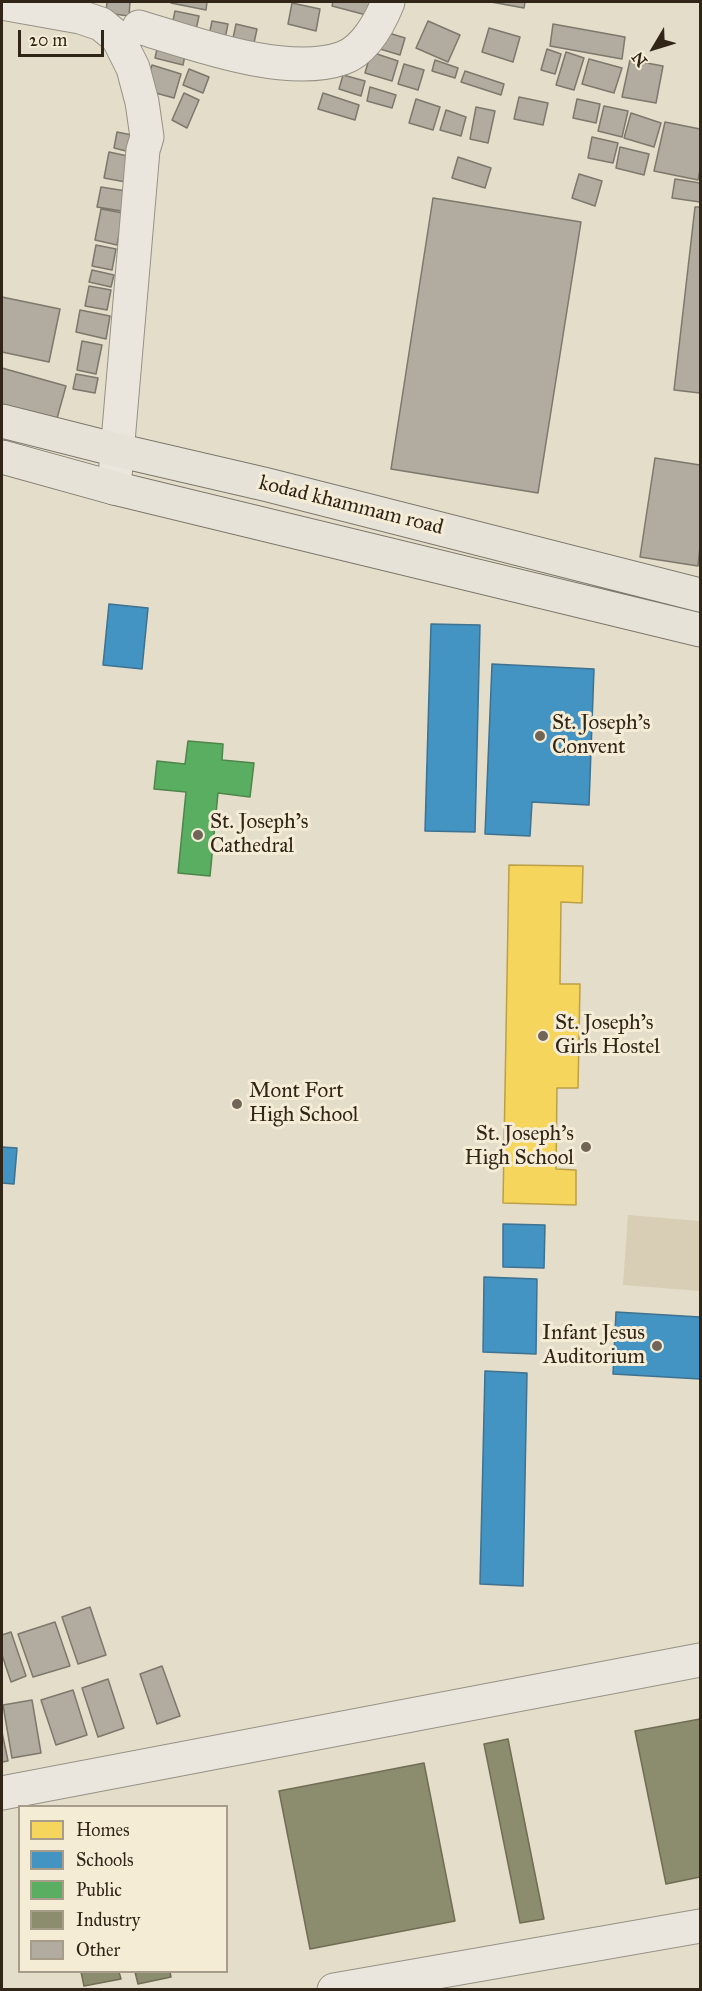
<!DOCTYPE html>
<style>
body{margin:0}
#map{position:relative;width:702px;height:1991px;overflow:hidden;background:#e4ddca;font-family:"IM FELL Great Primer",serif}
canvas{display:block}
.frame{position:absolute;inset:0;border:3px solid #312518;pointer-events:none}
.legend{position:absolute;left:18px;top:1805px;width:210px;height:168px;box-sizing:border-box;background:#f5ecd6;border:2px solid #a79c8a;margin:0;padding:8px 10px;list-style:none;font-size:18px;color:#312518}
.legend li{display:flex;align-items:center;gap:12px;height:30px}
.legend b{width:30px;border:2px solid #a79c8a}
.north{position:absolute;left:624px;top:18px;width:60px;height:60px;-webkit-text-stroke:4px #f5ecd6;paint-order:stroke;rotate:232deg;font-size:16px;font-weight:700;line-height:24px;text-align:center;color:#312518}
.north::after{content:'';display:block;margin:auto;width:21px;height:27px;background:#312518;clip-path:polygon(50% 0,100% 100%,50% 72%,0 100%)}
.scale{position:absolute;left:18px;top:30px;width:86px;height:27px;box-sizing:border-box;border:3px solid #312518;border-top:0;padding-left:8px;font-size:18px;line-height:21px;white-space:nowrap;color:#312518;-webkit-text-stroke:4px #f5ecd6;paint-order:stroke}
</style>
<div id="map">
<canvas width="702" height="1991"></canvas>
<div class="frame"></div>
<ul class="legend">
<li><b style="height:16px;background:#f6d55c"></b>Homes</li>
<li><b style="height:16px;background:#4393c3"></b>Schools</li>
<li><b style="height:16px;background:#5aae61"></b>Public</li>
<li><b style="height:16px;background:#8c8c6e"></b>Industry</li>
<li><b style="height:16px;background:#b1ac9f"></b>Other</li>
</ul>
<div class="north">N</div>
<div class="scale">20 m</div>
</div>
<script>
const context = document.querySelector('canvas').getContext('2d');
context.lineJoin = 'round';
function paint(path, color) {
  context.fillStyle = color;
  context.fill(path, 'evenodd');
}
function strokePath(path, color, width, dash) {
  context.strokeStyle = color;
  context.lineWidth = width;
  context.lineCap = dash ? 'butt' : 'round';
  context.setLineDash(dash || []);
  context.stroke(path);
}
function label(font, color, halo, rows, align = 'center') {
  context.font = font + ' "IM FELL Great Primer",serif';
  context.lineWidth = 6;
  context.setLineDash([]);
  context.textBaseline = 'middle';
  context.strokeStyle = halo;
  context.fillStyle = color;
  for (const [text, x, y, turn = 0] of rows) {
    context.save();
    context.translate(x, y);
    context.rotate((+turn || 0) * Math.PI / 180);
    context.textAlign = isNaN(turn) ? turn : align;
    if (halo) context.strokeText(text, 0, 0);
    context.fillText(text, 0, 0);
    context.restore();
  }
}
paint(new Path2D(`
 M628,1215L700,1221V1291L623,1285Z`), '#d8ceb5');
const homes = new Path2D(`
 M509,865L583,866L582,903L561,902L560,984H580L578,1088H557L556,1169L576,1170V1205L503,1203Z`);
paint(homes, '#f6d55c');
strokePath(homes, '#bba048', 1.5);
const schools = new Path2D(`
 M109,604L148,608L142,669L103,665Z
 M431,624L480,625L475,832L425,831Z
 M492,664L594,669L589,805L532,802L530,836L485,834Z
 M2,1147L17,1148L14,1184L2,1183Z
 M503,1224L545,1225L544,1268L503,1267Z
 M484,1277L537,1279L536,1354L483,1352Z
 M616,1312L700,1317V1379L613,1374Z
 M485,1371L527,1373L523,1586L480,1584Z`);
paint(schools, '#4393c3');
strokePath(schools, '#3e7290', 1.5);
const public = new Path2D(`
 M188,741L223,744L222,760L254,763L250,797L218,793L210,876L178,873L186,792L154,789L157,761L185,764Z`);
paint(public, '#5aae61');
strokePath(public, '#4e854b', 1.5);
const industry = new Path2D(`
 M700,1719V1877L666,1884L635,1731Z
 M508,1739L544,1919L520,1923L484,1744Z
 M424,1763L455,1921L310,1949L279,1791Z
 M81,1972H119L121,1979L84,1986Z
 M135,1972H170L171,1977L138,1984Z`);
paint(industry, '#8c8c6e');
strokePath(industry, '#716d54', 1.5);
const building = new Path2D(`
 M107,2H130L129,16L106,13Z
 M171,2H207L206,10L171,3Z
 M333,2H373L370,16L332,6Z
 M491,2H525L524,8Z
 M292,3L320,9L316,31L288,24Z
 M175,11L199,16L194,39L170,34Z
 M212,21L228,24L223,48L207,45Z
 M428,21L460,35L448,62L416,48Z
 M236,24L257,29L251,57L230,52Z
 M553,24L625,37L622,59L550,46Z
 M489,28L520,37L513,62L482,52Z
 M376,29L405,38L400,55L370,46Z
 M159,40L187,46L183,65L155,58Z
 M547,49L561,54L555,74L541,70Z
 M371,52L398,61L392,81L365,73Z
 M566,52L584,58L574,90L556,85Z
 M589,59L622,68L614,93L582,84Z
 M435,60L458,68L455,78L432,71Z
 M630,60L663,66L656,103L622,97Z
 M404,64L424,70L418,90L398,84Z
 M152,65L181,74L174,98L152,92L147,81Z
 M189,69L209,77L203,93L183,85Z
 M465,71L504,84L501,95L461,82Z
 M343,75L365,81L361,96L339,89Z
 M370,87L396,95L392,108L367,101Z
 M184,93L199,100L187,128L172,120Z
 M323,93L359,105L355,120L318,109Z
 M519,97L548,103L543,125L514,119Z
 M416,99L440,107L433,130L409,123Z
 M577,99L600,104L596,123L573,118Z
 M604,106L628,111L622,137L598,131Z
 M476,107L495,111L488,143L470,139Z
 M446,110L466,117L461,136L440,130Z
 M631,113L661,123L654,147L624,138Z
 M665,122L700,129V170L698,180L654,171Z
 M117,132L142,137L138,154L114,148Z
 M592,137L618,143L613,163L588,158Z
 M620,147L649,154L644,175L616,168Z
 M109,152L137,158L131,183L104,178Z
 M458,157L491,168L485,188L452,178Z
 M579,174L602,181L595,206L572,198Z
 M675,179L700,183V202L672,198Z
 M101,187L126,191L122,211L97,207Z
 M433,198L581,222L538,493L391,469Z
 M695,207H700V393L674,390Z
 M101,209L123,213L117,245L95,240Z
 M96,245L116,249L112,270L92,266Z
 M92,270L114,275L111,287L89,282Z
 M89,286L111,290L107,310L85,306Z
 M2,297L60,309L49,362L2,352Z
 M80,310L110,316L106,339L76,332Z
 M82,341L102,345L96,374L77,370Z
 M2,368L66,386L56,422L2,408Z
 M76,374L98,378L95,393L73,389Z
 M655,458L700,465V546L698,566L640,557Z
 M90,1607L106,1655L78,1664L62,1617Z
 M55,1622L70,1666L33,1677L18,1634Z
 M11,1632L26,1676L11,1682L2,1655V1635Z
 M162,1666L180,1716L157,1724L140,1674Z
 M108,1679L124,1728L98,1737L82,1688Z
 M73,1690L87,1735L56,1745L41,1700Z
 M32,1700L41,1753L12,1758L3,1705Z
 M2,1732L8,1761L2,1762Z`);
paint(building, '#b1ac9f');
strokePath(building, '#7d786c', 1.5);
const minor = new Path2D(`
 M2,3L80,17L101,24L118,38L133,68L142,102L147,137L143,150L114,488
 M139,27C195,44 287,78 343,58C365,50 380,22 388,2
 M2,1793L700,1660
 M334,1990L700,1926`);
const major = new Path2D(`
 M2,421L117,450L268,485L700,595
 M2,457L114,488L700,630`);
strokePath(minor, '#969185', 35);
strokePath(major, '#7d786c', 35);
strokePath(minor, '#eae6dd', 33);
strokePath(major, '#e7e2d7', 33);
for (const [x, y, r, color] of [
 [540,736,6,"#706556"],
 [198,835,6,"#706556"],
 [543,1036,6,"#706556"],
 [237,1104,6,"#706556"],
 [586,1147,6,"#706556"],
 [657,1346,6,"#706556"]
]) {
  const dot = new Path2D();
  dot.arc(x, y, r, 0, 2 * Math.PI);
  context.fillStyle = color;
  context.fill(dot);
  strokePath(dot, '#f5ecd6', 2);
}
label('21px', '#312518', '#f5ecd6', [
 ["kodad khammam road",351,506,14]
]);
label('21px', '#312518', '#f5ecd6', [
 ["St. Joseph's",552,724],
 ["Convent",552,748],
 ["St. Joseph's",210,823],
 ["Cathedral",210,847],
 ["St. Joseph's",555,1024],
 ["Girls Hostel",555,1048],
 ["Mont Fort",249,1092],
 ["High School",249,1116],
 ["St. Joseph's",574,1135,"right"],
 ["High School",574,1159,"right"],
 ["Infant Jesus",645,1334,"right"],
 ["Auditorium",645,1358,"right"]
], 'left');
</script>
